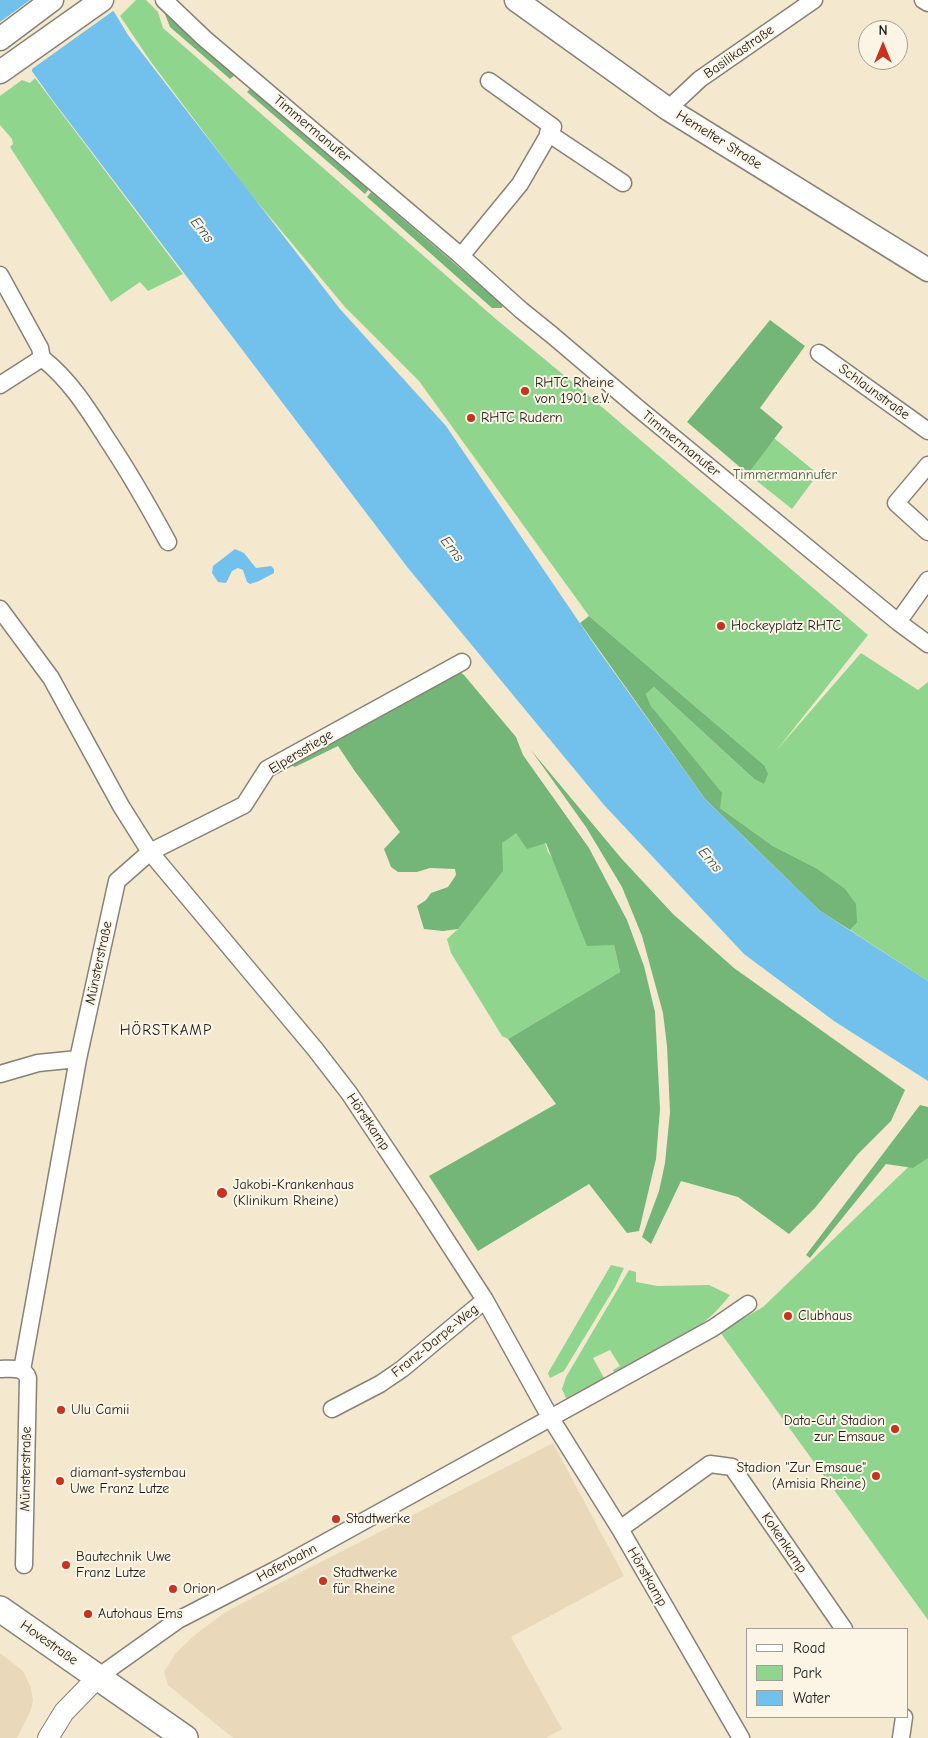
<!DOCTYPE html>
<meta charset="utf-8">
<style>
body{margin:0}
#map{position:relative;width:928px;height:1738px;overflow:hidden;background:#f4e9cf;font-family:"Comic Neue",sans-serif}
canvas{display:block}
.legend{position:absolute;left:746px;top:1628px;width:162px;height:90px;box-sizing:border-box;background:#fcf5e5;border:1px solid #a29e95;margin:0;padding:6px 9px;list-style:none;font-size:15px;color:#1c1c1c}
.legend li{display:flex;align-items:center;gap:10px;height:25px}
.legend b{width:25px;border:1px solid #a29e95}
.north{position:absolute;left:858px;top:20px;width:50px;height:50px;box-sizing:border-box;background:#fcf5e5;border:1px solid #a29e95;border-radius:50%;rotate:0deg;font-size:14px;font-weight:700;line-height:20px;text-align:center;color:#1c1c1c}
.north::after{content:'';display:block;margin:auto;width:18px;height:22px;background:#c8321e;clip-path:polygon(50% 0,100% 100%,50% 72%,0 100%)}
</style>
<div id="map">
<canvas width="928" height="1738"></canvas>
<ul class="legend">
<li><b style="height:6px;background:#fff"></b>Road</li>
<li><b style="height:14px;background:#90d58d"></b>Park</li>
<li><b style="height:14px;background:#72c1ec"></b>Water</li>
</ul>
<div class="north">N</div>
</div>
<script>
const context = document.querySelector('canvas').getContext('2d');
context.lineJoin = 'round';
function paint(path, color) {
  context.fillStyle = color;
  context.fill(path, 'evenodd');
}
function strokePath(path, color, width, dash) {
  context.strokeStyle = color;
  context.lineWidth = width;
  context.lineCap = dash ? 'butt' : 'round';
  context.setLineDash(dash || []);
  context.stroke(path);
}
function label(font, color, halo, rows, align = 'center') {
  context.font = font + ' "Comic Neue",sans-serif';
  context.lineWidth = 4;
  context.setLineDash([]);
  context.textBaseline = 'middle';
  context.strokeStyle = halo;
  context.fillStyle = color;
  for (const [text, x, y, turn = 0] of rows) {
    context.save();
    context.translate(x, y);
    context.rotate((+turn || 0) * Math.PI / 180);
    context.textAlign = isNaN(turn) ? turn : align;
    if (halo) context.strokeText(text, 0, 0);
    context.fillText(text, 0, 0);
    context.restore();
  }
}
paint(new Path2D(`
 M553,1443L624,1576L511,1637L562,1729L546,1738H233L168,1685L164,1672L176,1653L196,1634L224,1613L276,1585Z
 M0,1653L23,1671L31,1688L33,1700L31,1710L17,1738H0Z`), '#e9d9ba');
paint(new Path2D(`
 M136,0H146L158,12L163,28L497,320L588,395L868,635L776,751L861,653L918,690L928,682V981L850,930L857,923L816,868L773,846L720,808L651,706L646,694L654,687L753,778L764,765L589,616L419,381L345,307L249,192L151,62L120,16Z
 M35,78L183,274L148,291L140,282L111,302L10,147L13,144L12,139L0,125V96L22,80L30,83Z
 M774,438L818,474L792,509L748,474Z
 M516,832L545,843L548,852L614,945L620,972L508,1039L502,1036L451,953L447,939L458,929L476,905L501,843Z
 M928,1148V1620L720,1332L763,1307Z
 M611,1265L624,1268L615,1287L564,1371L550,1378L548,1373Z
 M629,1270L636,1272V1282L658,1286L709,1285L730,1295C701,1334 656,1352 615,1373L613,1370L620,1366L610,1350L593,1358L604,1378L573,1397L566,1398L562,1389L566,1377Z`), '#90d58d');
paint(new Path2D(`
 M163,9L235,75L230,79L170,27Z
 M251,88L369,189L365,194L247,92Z
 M371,192L503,305L502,308H492L367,197Z
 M770,320L805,346L760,408L783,427L748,474L687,422Z
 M589,616L764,765L768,774L764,784L753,778L654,687L646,694L651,706L722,793L720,808L773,846L816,868L845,889L856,904L857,923L850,930L820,911L705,799L580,623Z
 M456,673H461L464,675L516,737L523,755L589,848L627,920L644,966L655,1012L660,1109L656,1159L639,1231L627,1233L589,1184L478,1251L429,1176L556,1104L508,1039L620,972L614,945L587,946L546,843L527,849L516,833L502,843L503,871L458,929L443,931L424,929L417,906L426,900L431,893L448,887L456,875L455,869L430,868L417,872H398L391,867L384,849L400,832L354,770L338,746L295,767L288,763Z
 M531,750L621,858L673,914L734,968L905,1090L891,1121L858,1154L815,1208L789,1234L738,1197L681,1181L651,1244L642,1237L659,1191L665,1163L670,1112L667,1046L663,1013L642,936L622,887L586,827Z
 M920,1105L928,1107V1158L913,1168L886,1164L810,1258L806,1255Z`), '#74b678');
paint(new Path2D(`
 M0,0H107L128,35L340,309L446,426L596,647L705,799L820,911L928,981V1081L834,1021L744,954L604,805L408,568L51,98L0,26Z
 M235,549L244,553L256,568L271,566L274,569V573L259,581L250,584L247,582L243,570L238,568L232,571L226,583L218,582L212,573L213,566Z`), '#72c1ec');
paint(new Path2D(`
 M30,0H110L118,12L113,11L32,69V74L0,30V22Z`), '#f4e9cf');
const minor = new Path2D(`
 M164,0L205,39L461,256L521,310L552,335L639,409L898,622L928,644
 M923,0L928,3
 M668,109L700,79L814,0
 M548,133L623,183
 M461,256L520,184L553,127L489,81
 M0,275L40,348L42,358
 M819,353L928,431
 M0,385L42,358C70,380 88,409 107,439C129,472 149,507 168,542
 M928,465L896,503L928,532
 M0,609L51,678L121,806L150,852L315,1049L349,1093L423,1204L485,1300L550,1417L620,1529L741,1738
 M898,622L928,580
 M0,1074L38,1063L78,1059
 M0,1369C10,1369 24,1366 28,1378L24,1565
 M22,1370L78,1059L117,881L150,852L244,805L267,769L462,662
 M332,1409L380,1384L402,1369L485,1300
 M620,1529L710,1464L732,1467L844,1629
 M98,1677L178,1620L279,1568L713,1328L748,1304
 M901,1738L904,1717`);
const tertiary = new Path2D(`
 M48,1738L64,1712L98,1677`);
const secondary = new Path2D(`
 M516,0L668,109L928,270
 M0,39L52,0
 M0,72L102,0`);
const primary = new Path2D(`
 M0,1609L185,1738`);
strokePath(minor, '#888276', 19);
strokePath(tertiary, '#888276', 22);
strokePath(secondary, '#888276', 25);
strokePath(primary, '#888276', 28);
strokePath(minor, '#fff', 16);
strokePath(tertiary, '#fff', 20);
strokePath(secondary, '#fff', 22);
strokePath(primary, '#fff', 25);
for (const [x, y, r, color] of [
 [525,391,5,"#c8321e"],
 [471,418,5,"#c8321e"],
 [721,626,5,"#c8321e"],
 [222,1193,6,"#c8321e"],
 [788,1316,5,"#c8321e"],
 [61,1410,5,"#c8321e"],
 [895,1429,5,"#c8321e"],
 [876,1476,5,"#c8321e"],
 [60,1481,5,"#c8321e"],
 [336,1519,5,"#c8321e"],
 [66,1565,5,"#c8321e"],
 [323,1581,5,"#c8321e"],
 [173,1589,5,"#c8321e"],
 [88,1614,5,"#c8321e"]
]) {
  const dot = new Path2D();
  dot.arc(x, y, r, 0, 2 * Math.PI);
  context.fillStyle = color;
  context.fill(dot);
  strokePath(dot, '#fcf5e5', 2);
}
label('14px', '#1c1c1c', '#fcf5e5', [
 ["Basilikastraße",739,52,-35],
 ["Timmermanufer",312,129,40],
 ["Hemelter Straße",719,140,32],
 ["Schlaunstraße",874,392,36],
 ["Timmermanufer",681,444,39],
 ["Elpersstiege",301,752,-31],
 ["Münsterstraße",99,963,-78],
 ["Hörstkamp",368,1122,56],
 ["Franz-Darpe-Weg",435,1341,-39],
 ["Münsterstraße",26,1469,-89],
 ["Kokenkamp",784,1543,56],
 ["Hafenbahn",287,1563,-28],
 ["Hörstkamp",647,1577,60],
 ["Hovestraße",49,1643,35]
]);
label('14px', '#1c1c1c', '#fcf5e5', [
 ["RHTC Rheine",535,383],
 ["von 1901 e.V.",535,399],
 ["RHTC Rudern",481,418],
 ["Hockeyplatz RHTC",731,626],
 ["Jakobi-Krankenhaus",233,1185],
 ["(Klinikum Rheine)",233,1201],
 ["Clubhaus",798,1316],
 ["Ulu Camii",71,1410],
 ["Data-Cut Stadion",885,1421,"right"],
 ["zur Emsaue",885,1437,"right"],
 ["Stadion \"Zur Emsaue\"",866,1468,"right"],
 ["(Amisia Rheine)",866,1484,"right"],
 ["diamant-systembau",70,1473],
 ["Uwe Franz Lutze",70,1489],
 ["Stadtwerke",346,1519],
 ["Bautechnik Uwe",76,1557],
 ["Franz Lutze",76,1573],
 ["Stadtwerke",333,1573],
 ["für Rheine",333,1589],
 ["Orion",183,1589],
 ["Autohaus Ems",98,1614]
], 'left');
label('14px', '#455d44', '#fcf5e5', [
 ["Timmermannufer",785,475]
]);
label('italic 15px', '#3a5665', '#fcf5e5', [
 ["Ems",202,230,52],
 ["Ems",452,549,52],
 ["Ems",710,860,50]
]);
context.letterSpacing = '1px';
label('15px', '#1c1c1c', '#fcf5e5', [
 ["HÖRSTKAMP",166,1031]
]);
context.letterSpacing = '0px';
</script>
